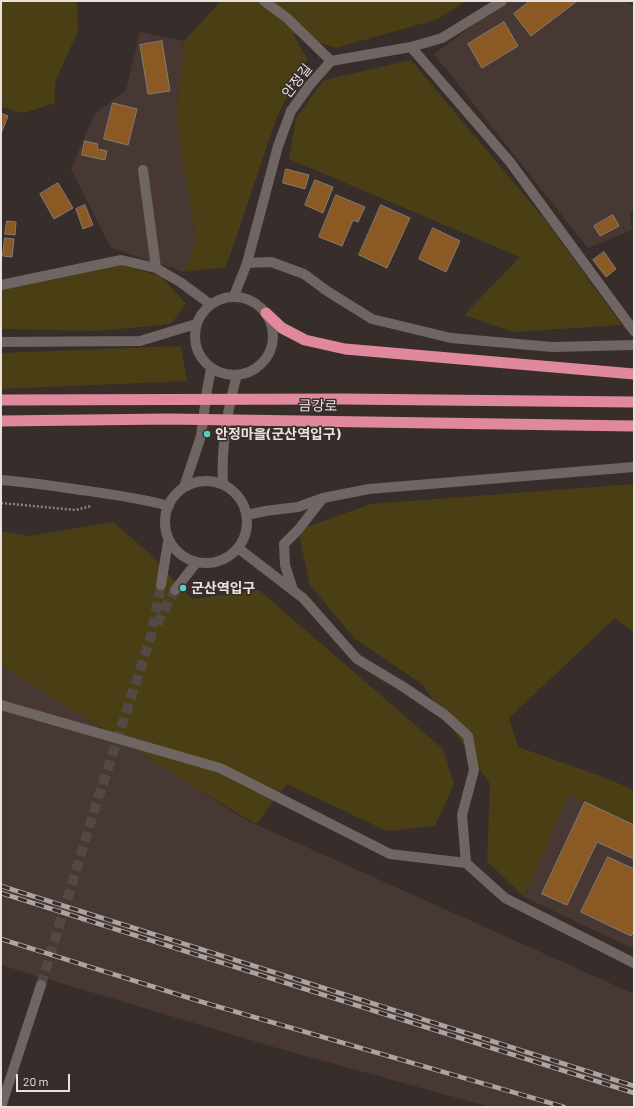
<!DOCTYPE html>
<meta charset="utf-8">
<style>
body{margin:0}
#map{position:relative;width:635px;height:1108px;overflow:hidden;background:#372e2b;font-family:Barlow,sans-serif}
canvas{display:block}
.frame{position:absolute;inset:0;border:2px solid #e8e1e0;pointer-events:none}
.scale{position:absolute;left:16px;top:1074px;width:54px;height:18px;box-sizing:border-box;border:2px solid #e8e1e0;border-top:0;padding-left:5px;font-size:12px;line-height:14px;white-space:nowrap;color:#e8e1e0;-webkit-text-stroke:3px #372e2b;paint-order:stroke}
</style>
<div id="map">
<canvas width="635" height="1108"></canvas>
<div class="frame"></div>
<div class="scale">20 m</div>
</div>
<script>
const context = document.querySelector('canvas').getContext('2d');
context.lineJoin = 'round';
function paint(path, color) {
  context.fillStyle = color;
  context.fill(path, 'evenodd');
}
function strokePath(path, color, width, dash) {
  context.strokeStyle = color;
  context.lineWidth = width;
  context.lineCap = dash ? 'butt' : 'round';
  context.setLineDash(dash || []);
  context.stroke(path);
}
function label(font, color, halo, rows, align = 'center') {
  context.font = font + ' Barlow,"Noto Sans KR",sans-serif';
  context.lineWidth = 3;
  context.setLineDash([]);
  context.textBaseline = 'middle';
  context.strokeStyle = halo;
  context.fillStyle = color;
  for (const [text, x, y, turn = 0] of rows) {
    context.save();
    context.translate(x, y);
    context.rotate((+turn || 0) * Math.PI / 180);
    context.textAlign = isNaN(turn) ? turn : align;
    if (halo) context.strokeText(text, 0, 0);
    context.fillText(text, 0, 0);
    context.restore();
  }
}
paint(new Path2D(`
 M506,1H626L634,7V210L630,214L632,230L588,248L434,54Z
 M140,32L184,41L176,115L196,242L184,272L111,248L71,169L94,115L126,90Z
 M1,665L246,820L634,994V1107H490L277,1048L1,965Z
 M569,795L634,825V949L524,897Z`), '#483834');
paint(new Path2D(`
 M1,1H77L78,31L55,82V103L24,113L1,107Z
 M221,1H466L438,19L336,48L293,34L307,59L278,114L226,267L184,272L196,242L176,115L184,41Z
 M411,60L546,221L622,325L513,332L464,315L520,257L289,159L296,118L324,80Z
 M121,265L161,276L186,304L171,324L98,331L1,329V288Z
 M181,346L187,381L1,389V353Z
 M634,484V633L615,618L509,718L518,747L601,776L634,790V826L569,795L524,897L487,861L490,784L423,685L355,639L310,585L298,530L371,504Z
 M113,522L149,553L192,599L259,590L443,749L454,784L435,826L387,831L287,784L256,824L199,790L1,665V531L30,536Z`), '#493e14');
const building = new Path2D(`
 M530,1H577L531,36L514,14Z
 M504,22L518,46L482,68L468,44Z
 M162,41L170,91L148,94L140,45Z
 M113,103L137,109L128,145L104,139Z
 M1,113L8,116L1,134Z
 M85,141L98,144L97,149L107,151L105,160L82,155Z
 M286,169L309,175L305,189L283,183Z
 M315,180L333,187L323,213L305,205Z
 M58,183L73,208L54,219L40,194Z
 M336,195L365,207L358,222L353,220L342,246L319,237Z
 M85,205L93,225L83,229L76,209Z
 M381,205L410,218L387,268L359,255Z
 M613,215L619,226L600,236L594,226Z
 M7,221L16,222L15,235L5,234Z
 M433,228L460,241L446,272L419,259Z
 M5,238L14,239L12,257L3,256Z
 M604,252L616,269L606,277L593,260Z
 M585,802L634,825V859L597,842L567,905L542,894Z
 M608,857L634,869V931L631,936L581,912Z`);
paint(building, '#8b5923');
strokePath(building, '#847c75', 1);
strokePath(new Path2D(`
 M157,624L175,590
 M41,985L96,805L151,636L161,585`), '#524946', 10, [10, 5]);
strokePath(new Path2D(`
 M1,503L76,510L91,506`), '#8b8381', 2.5, [2, 2]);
strokePath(new Path2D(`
 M143,170L156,268
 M1,285L121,260L156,268L180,282L210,304
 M238,548L303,598L357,659L402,686L445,715L468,736L474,770L462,815L466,863L505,898L634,963
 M1,705L220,768L390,854L466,863`), '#6f6562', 10);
strokePath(new Path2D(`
 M264,1L287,18L331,61
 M411,47L510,162L634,331
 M234,296L247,263L278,146L291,111L309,86L331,61L411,47L442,38L502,1
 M247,515L265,511L298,507L323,498L369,489L634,467
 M293,590L285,565L284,544L298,530L323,498`), '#6f6562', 10);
strokePath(new Path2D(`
 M247,263L271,262L304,274L327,291L372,319L451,338L552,347L634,345
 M195 336a39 39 0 1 1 78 0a39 39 0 1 1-78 0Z
 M1,342L140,341L196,324
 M1,480C28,482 54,486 81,490C110,494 140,498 169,506
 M165 522a41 41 0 1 1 82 0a41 41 0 1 1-82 0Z
 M223,484C221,448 227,411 237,375
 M184,487L201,436L207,390L211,369
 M161,585L168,542
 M175,590L196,563
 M1,1107L41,985`), '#6f6562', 10);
strokePath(new Path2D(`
 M266,313L282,328L305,340L345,349L634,374
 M1,400L341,399L634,402
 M1,421L168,419L634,426`), '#e0899d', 11);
const rail = new Path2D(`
 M1,886L634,1086
 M1,893L634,1093
 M1,939L202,1002L564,1107`);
strokePath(rail, '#aba4a2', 4.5);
strokePath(rail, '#372e2b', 3, [9]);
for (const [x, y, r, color] of [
 [207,434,4,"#59cebe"],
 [183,588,4,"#59cebe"]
]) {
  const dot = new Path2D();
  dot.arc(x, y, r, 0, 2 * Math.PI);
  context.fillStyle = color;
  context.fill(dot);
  strokePath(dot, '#372e2b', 1.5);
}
label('14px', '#e8e1e0', '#372e2b', [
 ["안정길",297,81,-52],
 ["금강로",318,406,1]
]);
label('bold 14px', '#e8e1e0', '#372e2b', [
 ["안정마을(군산역입구)",215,434],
 ["군산역입구",191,588]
], 'left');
</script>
